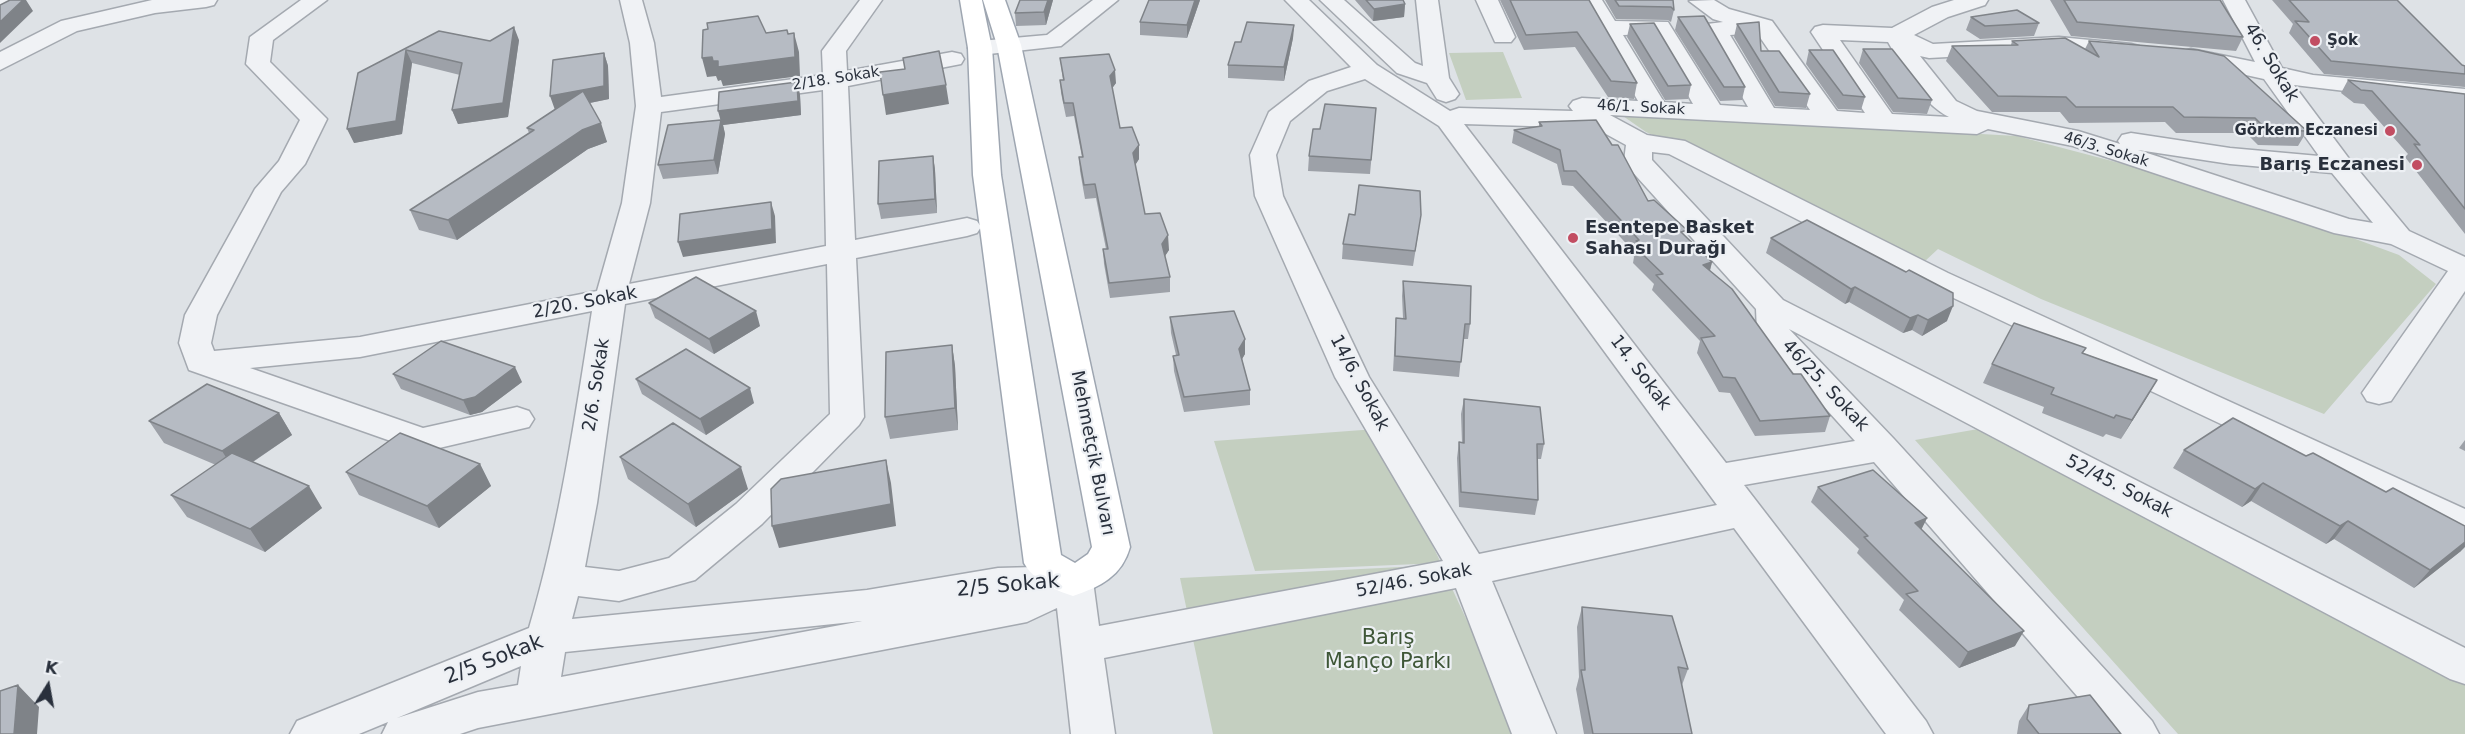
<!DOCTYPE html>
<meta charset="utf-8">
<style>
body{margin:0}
#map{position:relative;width:2465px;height:734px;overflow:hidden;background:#dee2e6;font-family:"DejaVu Sans",sans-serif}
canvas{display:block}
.north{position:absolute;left:18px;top:656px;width:60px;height:60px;-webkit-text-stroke:4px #edf0f4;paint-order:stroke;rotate:11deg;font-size:16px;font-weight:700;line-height:24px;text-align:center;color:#29303c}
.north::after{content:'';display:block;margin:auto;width:21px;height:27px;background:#29303c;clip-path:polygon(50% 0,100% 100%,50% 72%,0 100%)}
</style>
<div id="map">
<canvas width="2465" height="734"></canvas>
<div class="north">K</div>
</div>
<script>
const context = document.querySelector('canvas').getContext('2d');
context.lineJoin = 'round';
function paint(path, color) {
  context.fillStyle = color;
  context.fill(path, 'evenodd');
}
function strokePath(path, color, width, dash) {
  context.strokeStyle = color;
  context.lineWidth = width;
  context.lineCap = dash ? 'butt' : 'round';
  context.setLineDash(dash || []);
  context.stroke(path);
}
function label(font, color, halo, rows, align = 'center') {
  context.font = font + ' "DejaVu Sans",sans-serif';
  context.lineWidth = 4.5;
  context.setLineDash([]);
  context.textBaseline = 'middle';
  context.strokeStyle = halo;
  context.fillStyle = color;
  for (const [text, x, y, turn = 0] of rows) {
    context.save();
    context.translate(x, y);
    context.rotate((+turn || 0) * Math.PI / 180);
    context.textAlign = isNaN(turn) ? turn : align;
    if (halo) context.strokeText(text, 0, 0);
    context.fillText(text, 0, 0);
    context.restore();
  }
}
paint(new Path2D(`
 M1503,52L1522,98L1466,100L1449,53Z
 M1620,114L2017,136L2169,176L2296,217L2399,255L2436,284L2324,414L2041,299L1938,249L1924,262L1646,132Z
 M1984,428L2465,680V734H2178L1915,440Z
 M1376,429L1441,563L1255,571L1214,441Z
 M1441,565L1520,734H1213L1180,578Z`), '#c4cfc0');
const minor = new Path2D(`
 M0,0H19L16,5L0,10Z
 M152,0H217L214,5L206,7L155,13L77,31L0,70V52L61,21Z
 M301,0H327L273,40L270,62L327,119L305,164L281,192L217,315L211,343L214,351L360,337L597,291L622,203L636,106L630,43L620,0H642L654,43L661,97L823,75L822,51L860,0H882L846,51L847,71L952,52L961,54L964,59L961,64L848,86L855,240L967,218L977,221L981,227L977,233L967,236L856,258L864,417L859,425L762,524L695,580L619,601L578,596L572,619L867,590L998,568L1073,566L1087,570L1093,581L1099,626L1443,561L1335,377L1255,196L1250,155L1269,112L1309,81L1351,67L1285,0H1309L1377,65L1450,111L1459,108L1573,111L1569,106L1573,101L1582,98L1638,101L1580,0H1602L1615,21L1668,22L1720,105L1748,107L1703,29L1707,24L1723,22L1713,19L1689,1L1714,0L1729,9L1772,21L1837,111L1865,113L1811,32L1815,27L1823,25L1892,28L1932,7L1954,0H1988L1985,5L1948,17L1914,35L1933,44L2059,37L2131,44L2139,46L2143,51L2139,56L2131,58L2059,51L1929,58L1920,56L1956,101L1977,111L2078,131L2120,144L2118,141L2122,135L2131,133L2230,148L2319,156L2264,79L2183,61L2179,56L2183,51L2191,49L2255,62L2223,0H2245L2282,68L2313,75L2465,89V105L2294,85L2350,160L2409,231L2465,257V291L2391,401L2379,404L2367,401L2362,393L2448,271L2391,244L2334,233L2073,146L1988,129L1977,134L1610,115L1647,135L1685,141L1948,273L2465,509V539L1926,285L1669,154L1652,152V160L1783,300L2465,648V684L2450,679L1789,329L1894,439L2152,721L2159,734H2110L1874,462L1744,485L1926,721L1933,734H1886L1734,528L1492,581L1556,734H1512L1456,588L1104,658L1115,734H1071L1057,608L1027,622L478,728L460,734H382L388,722L359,734H290L297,721L529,628C560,524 575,417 592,311L360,357L250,368L423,428L517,407L529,411L534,419L529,427L422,452L189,370L179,343L185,315L255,189L279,161L300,120L246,64L250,37ZM1757,33L1810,110L1774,108L1730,35ZM1653,34L1693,104L1664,102L1623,35ZM1840,40L1888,42C1903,68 1921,103 1949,117L1892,114ZM1365,79L1439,126L1717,505L1479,554L1369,377L1283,196L1276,155L1290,121L1327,91ZM823,90L826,246L629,284L650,203L661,112ZM1464,124L1595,128L1626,145L1624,161L1628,167L1756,309L1757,331L1762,338L1855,441L1726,463ZM2138,150L2230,164L2332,173L2373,223L2349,219ZM827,264L830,414L736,504L669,558L619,571L585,567L597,503L625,304ZM862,621L561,677L565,652ZM521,666L518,685L478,692L397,718Z
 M1093,0H1118L1061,46L980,55L972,53L968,48L972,43L980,41L1047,35Z
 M1320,0H1344L1415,63L1423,66L1416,0H1438L1449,78L1459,94L1455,99L1446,102L1437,99L1427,83L1397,73Z
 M1476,0H1498L1515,37L1511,42H1495Z`);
const major = new Path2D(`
 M960,0H982L992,48L1001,175L1061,555L1075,563L1088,554L1092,547L997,45L983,0H1005L1021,45L1130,547C1122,576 1100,587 1073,596C1054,590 1033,580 1024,563L973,175L968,48Z`);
strokePath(minor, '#a4a9b0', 3);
strokePath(major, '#9ea6b1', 3);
paint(minor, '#f0f2f5');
paint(major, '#fff');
paint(new Path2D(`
 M1020,0H1053L1046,25L1016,26L1015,13Z
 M1200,0L1187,38L1140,35V22Z
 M1355,0H1403L1405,4L1404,17L1373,21Z
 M1500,0H1589L1637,83L1634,99L1608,97L1575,47L1524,50Z
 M1605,0H1673L1674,10L1671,22L1668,20L1616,19Z
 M2050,0H2220L2243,37L2236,51L2071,36Z
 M2272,0H2397L2462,65L2465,66V87L2324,74L2289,33L2293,24Z
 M1678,17L1745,87L1742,100L1720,101L1675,30Z
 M1971,17L2039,23L2034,36L1980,39L1966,30Z
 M1630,24L1691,85L1688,99L1665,100L1627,37Z
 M1737,24L1761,51L1810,94L1806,108L1775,106L1734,37Z
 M1294,25L1293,38L1284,81L1228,78V65Z
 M439,31L490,41L519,40L508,117L458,124L452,110L460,75L412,63L402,134L354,143L358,73Z
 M2012,41L2085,49L2089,41L2307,131L2298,146L2258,145L2246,133H2176L2165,122L2069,123L2060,112H1992L1946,61L1952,46L2011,45Z
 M1863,49L1932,100L1927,114L1893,112L1859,63Z
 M1809,50L1865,97L1861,110L1838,109L1806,64Z
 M604,53L608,66L609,99L590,103L607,142L588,149L457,240L419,230L410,210L529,133L527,128L555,109Z
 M1060,58L1116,83L1112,88L1120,128L1139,145V159L1135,165L1145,214L1169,250L1165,256L1170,277V292L1110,298L1104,264L1103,249H1106L1096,198L1085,199L1080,171L1079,157H1082L1074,116L1066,117L1061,93L1060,80H1063Z
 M2348,80L2465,94V234L2405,157L2408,154L2364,104L2354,103L2341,93Z
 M797,82L800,95L801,115L723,125L725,134L718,174L663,179L658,165L721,120Z
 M1376,108L1370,174L1308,171L1309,156Z
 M1539,122L1648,201L1712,262L1710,271L1793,374L1830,416L1825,432L1755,436L1730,393L1719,392L1697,353L1700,341L1652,290L1654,284L1633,263L1634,257L1633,255L1634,252L1573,186L1562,185L1557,164L1512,143L1514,130L1539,127Z
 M933,156L935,170L937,213L881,219L878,204Z
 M1419,229L1413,266L1342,259L1343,244Z
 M1771,238L1947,321L1922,336L1912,330L1903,333L1849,302L1845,304L1766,253Z
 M1403,281L1470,324L1468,339H1463L1459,377L1393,371L1396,318H1403L1402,296Z
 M649,303L760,326L714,354L655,318Z
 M1170,317L1245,354L1242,359L1250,390V405L1184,412L1174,371L1173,356L1176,355L1171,333Z
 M952,345L955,366L958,430L890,439L885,417Z
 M2086,348L2083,353L2157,380L2121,439L2106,434L2103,437L2042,413L2044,407L1983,383L1992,364Z
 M393,374L522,382L482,412L470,415L401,389Z
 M636,379L754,403L706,435L642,394Z
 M1464,399L1544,444L1541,459H1537L1538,500L1535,515L1459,507L1457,458L1459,442L1462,443L1461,414Z
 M279,413L292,435L253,462L322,508L265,552L187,517L171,495L216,465L164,443L149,421Z
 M2465,440V451L2459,448Z
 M2184,450L2461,551L2414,588L2334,539L2326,544L2251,501L2242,507L2173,468Z
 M620,457L748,489L696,527L628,479Z
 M480,464L491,486L439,528L359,495L346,472Z
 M1818,487L1927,518L1921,530L2015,646L1959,668L1899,610L1904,600L1857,553L1859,549L1811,502Z
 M1582,607L1688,669L1682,685L1692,734H1584L1576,689L1579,677L1577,627Z
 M2029,705L2121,734H2017L2019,721Z`), '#9da1a8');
paint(new Path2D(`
 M23,0H26L33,11L0,43V22Z
 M1048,0H1053L1046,25L1044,12Z
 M1195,0H1200L1187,38V25Z
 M1405,4L1404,17L1373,21L1374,9Z
 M1294,25L1293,38L1284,81V67Z
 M514,27L519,40L508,117L458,124L452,110Z
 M794,33L799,52L800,76L723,86L721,80L718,81L716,76L707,77L702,58Z
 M406,50L412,63L402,134L354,143L347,129Z
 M604,53L608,66L609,99L555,110L550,96Z
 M1115,70L1116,83L1111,90L1110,76Z
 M797,82L800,95L801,115L723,125L725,134L718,174L714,160L721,122L718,111Z
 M946,85L949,104L886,115L883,95Z
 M601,123L607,142L588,149L457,240L448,220L582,130Z
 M1139,145V159L1134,167L1133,153Z
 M933,156L935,170L937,213L935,199Z
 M771,202L775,216L776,243L683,257L678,242Z
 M1168,235L1169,250L1163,259L1162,244Z
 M1712,262L1708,277L1703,265Z
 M1855,287L1849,302L1845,304L1851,289Z
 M1953,306L1947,321L1922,336L1928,320Z
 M756,311L760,326L714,354L709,339Z
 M1918,315L1912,330L1903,333L1910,318Z
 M1245,339V354L1239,364V349Z
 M952,345L955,366L958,430L955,408Z
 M515,367L522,382L482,412L470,415L463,400Z
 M2157,380L2146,399L2121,439L2132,420Z
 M750,388L754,403L706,435L700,419Z
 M279,413L292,435L236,473L222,451Z
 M886,460L891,483L896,526L779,548L772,526Z
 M480,464L491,486L439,528L427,506Z
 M741,467L748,489L696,527L688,504Z
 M2263,483L2251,501L2242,507L2255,489Z
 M309,486L322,508L265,552L250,529Z
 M1927,518L1919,534L1915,523Z
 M2348,521L2334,539L2326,544L2340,526Z
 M2465,542V547L2461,551L2414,588L2430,570Z
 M2024,631L2015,646L1959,668L1968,652Z
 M18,685L39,707L37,734H14Z`), '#7f8388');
const building = new Path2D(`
 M10,0H23L0,22V5Z
 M1020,0H1048L1044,12L1015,13Z
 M1149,0H1195L1187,25L1140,22Z
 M1366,0H1403L1405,4L1374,9Z
 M1510,0H1589L1637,83L1611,81L1577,32L1526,35Z
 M1615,0H1673L1674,10L1671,7L1619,6Z
 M2064,0H2220L2243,37L2077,22Z
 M2289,0H2397L2462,65L2465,66V74L2331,61L2295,21L2309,22Z
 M2017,10L2039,23L1985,26L1971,17Z
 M758,16L766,33L787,30L788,34L794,33L795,57L718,67V61H713L712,57L702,58L703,30L708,29L707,23Z
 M1704,16L1745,87H1724L1678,17Z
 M1247,22L1294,25L1284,67L1228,65L1235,42H1241Z
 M1759,22L1761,51H1779L1810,94L1779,92L1737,24Z
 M1654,23L1691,85L1668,86L1630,24Z
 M514,27L503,103L452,110L462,63L406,50L396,121L347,129L358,73L439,31L490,41Z
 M2065,38L2099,57L2089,41L2198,50L2224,56L2307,131L2267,130L2255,118L2184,117L2173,107H2076L2066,97L1998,96L1952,46L2018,45L2012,41Z
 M1863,49H1892L1932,100L1898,98Z
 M1809,50H1833L1865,97L1843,95Z
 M939,51L946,85L883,95L880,72L905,69L903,58Z
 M604,53V86L550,96L553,60Z
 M1109,54L1115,70L1110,76L1120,128L1132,127L1139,145L1133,153L1145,214L1160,213L1168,235L1162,244L1170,277L1109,283L1103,249H1108L1095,184L1084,185L1079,157H1083L1073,103H1064L1060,80H1064L1060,58Z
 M2348,80L2465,94V209L2414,144L2420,145L2372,91L2361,90Z
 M797,82L798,101L718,111L719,92Z
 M583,91L601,123L582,130L448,220L410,210L534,130L527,128Z
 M1325,104L1376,108L1371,160L1309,156L1313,129H1320Z
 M721,120L714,160L658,165L668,125Z
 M1596,120L1612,145H1618L1648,201L1654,200L1687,230L1681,232L1712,262L1703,265L1732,289L1793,374H1801L1830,416L1760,421L1735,378L1723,377L1701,338L1715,336L1656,275L1663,274L1636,248L1642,246L1636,241L1639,240L1576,171H1564L1560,150L1514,130L1542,126L1539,122Z
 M933,156L935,199L878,204L879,161Z
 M1359,185L1420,191L1421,215L1415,251L1343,244L1349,214L1355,215Z
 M771,202L772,229L678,242L680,214Z
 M1807,220L1906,272L1909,270L1953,293V306L1928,320L1918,315L1910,318L1855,287L1851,289L1771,238Z
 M696,277L756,311L709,339L649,303Z
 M1403,281L1471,286L1470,324H1465L1461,362L1395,356L1396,318L1406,319Z
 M1234,311L1245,339L1239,349L1250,390L1184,397L1173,356L1179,355L1170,317Z
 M2014,323L2086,348L2082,353L2157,380L2132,420L2116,415L2114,418L2051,394L2054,388L1992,364Z
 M441,341L515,367L475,397L463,400L393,374Z
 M952,345L955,408L885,417L886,352Z
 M686,349L750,388L700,419L636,379Z
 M207,384L279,413L222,451L149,421Z
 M1464,399L1540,407L1544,444H1537L1538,500L1461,492L1459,442L1464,443Z
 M2233,418L2306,456L2313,453L2386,492L2393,488L2465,526V542L2430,570L2348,521L2340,526L2263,483L2255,489L2184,450Z
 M673,423L741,467L688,504L620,457Z
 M400,433L480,464L427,506L346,472Z
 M232,453L309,486L250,529L171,495Z
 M886,460L891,504L772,526L771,489L781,479Z
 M1873,470L1927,518L1915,523L2024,631L1968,652L1906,594L1918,591L1864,537L1868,536L1818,487Z
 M1582,607L1672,616L1688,669L1678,667L1692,734H1593L1581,670H1585Z
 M18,685L14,734H0V691Z
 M2090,695L2121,734H2039L2027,719L2029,705Z`);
paint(building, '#b6bbc3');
strokePath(building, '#7f8388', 1.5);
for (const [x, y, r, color] of [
 [2315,41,6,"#c24d62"],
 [2390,131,6,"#c24d62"],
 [2417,165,6,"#c24d62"],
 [1573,238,6,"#c24d62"]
]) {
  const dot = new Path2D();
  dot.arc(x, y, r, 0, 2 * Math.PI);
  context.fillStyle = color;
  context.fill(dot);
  strokePath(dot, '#edf0f4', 2);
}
label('bold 15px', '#29303c', '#edf0f4', [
 ["Şok",2327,41],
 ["Görkem Eczanesi",2378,131,"right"]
], 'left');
label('15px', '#29303c', '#edf0f4', [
 ["2/18. Sokak",836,79,-9],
 ["46/1. Sokak",1641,108,3],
 ["46/3. Sokak",2106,150,17]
]);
label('18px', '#29303c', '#edf0f4', [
 ["46. Sokak",2271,63,59],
 ["2/20. Sokak",585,303,-11],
 ["14. Sokak",1640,373,53],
 ["14/6. Sokak",1359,383,62],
 ["2/6. Sokak",597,385,-81],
 ["46/25. Sokak",1825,386,47],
 ["Mehmetçik Bulvarı",1092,453,79],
 ["52/45. Sokak",2119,487,27],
 ["52/46. Sokak",1414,581,-11]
]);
label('bold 18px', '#29303c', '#edf0f4', [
 ["Barış Eczanesi",2405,165],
 ["Esentepe Basket",1585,228,"left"],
 ["Sahası Durağı",1585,249,"left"]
], 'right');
label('21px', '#29303c', '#edf0f4', [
 ["2/5 Sokak",1008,586,-5],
 ["2/5 Sokak",494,660,-21]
]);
label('21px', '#3e5637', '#edf0f4', [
 ["Barış",1388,639],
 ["Manço Parkı",1388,663]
]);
</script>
